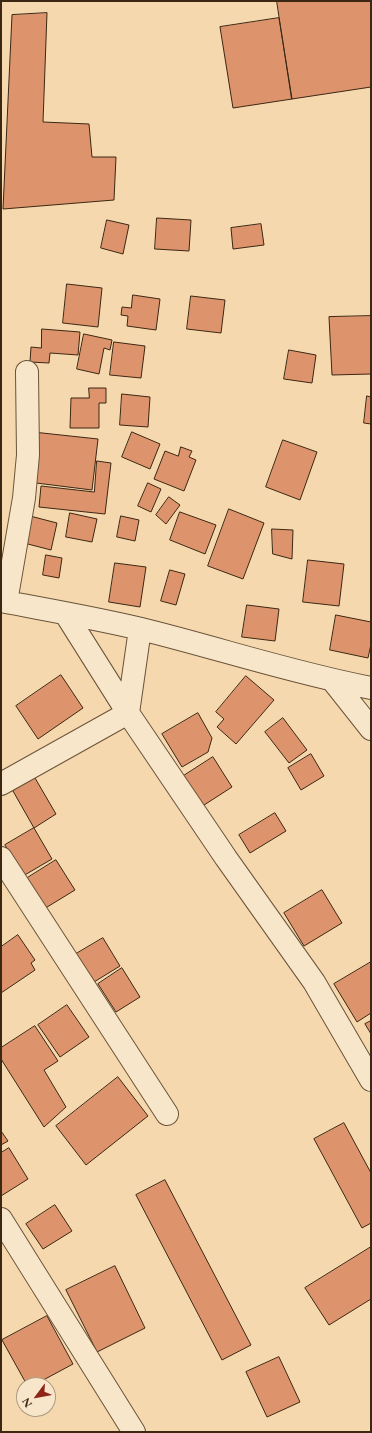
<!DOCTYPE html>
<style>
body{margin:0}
#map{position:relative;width:372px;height:1433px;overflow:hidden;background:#f5d8ae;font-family:"EB Garamond",serif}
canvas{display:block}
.frame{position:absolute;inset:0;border:2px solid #3b2712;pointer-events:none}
.north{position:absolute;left:16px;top:1377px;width:40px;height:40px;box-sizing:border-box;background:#f8e6ca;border:1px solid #ac9a80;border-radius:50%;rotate:238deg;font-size:11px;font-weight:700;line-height:16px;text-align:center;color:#3b2712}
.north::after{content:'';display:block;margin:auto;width:14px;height:18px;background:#8f2418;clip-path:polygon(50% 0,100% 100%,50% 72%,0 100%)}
</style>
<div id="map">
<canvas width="372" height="1433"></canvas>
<div class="frame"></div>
<div class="north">N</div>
</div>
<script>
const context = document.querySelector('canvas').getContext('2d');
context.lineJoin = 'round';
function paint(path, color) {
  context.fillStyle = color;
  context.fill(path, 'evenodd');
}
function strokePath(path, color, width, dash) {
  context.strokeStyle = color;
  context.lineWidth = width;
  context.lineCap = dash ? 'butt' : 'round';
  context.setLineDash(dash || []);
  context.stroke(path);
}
const building = new Path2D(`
 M277,1H371V87L292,99Z
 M47,13L43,122L89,124L92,157H116L114,200L3,209L12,15Z
 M279,18L292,99L233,108L220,27Z
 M157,218L191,220L189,251L155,249Z
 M107,220L129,225L123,254L101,248Z
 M261,224L264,245L233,249L231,228Z
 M67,284L102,288L98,327L63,323Z
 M133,295L160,299L156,330L127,326L128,316L121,315L122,307L131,308Z
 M191,296L225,300L221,333L187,329Z
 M371,316V374L332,375L329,317Z
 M42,329L80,332L78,355L50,353L49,363L30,362L31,347L41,348Z
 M84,334L112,340L110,350L104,348L99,374L77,369Z
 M114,342L145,346L141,378L110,375Z
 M289,350L316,355L312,383L284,379Z
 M89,388H106V403H99V428H70L71,398H89Z
 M122,394L150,397L148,427L120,425Z
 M367,396L371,397V424L364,423Z
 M33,432L98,439L92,490L28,482Z
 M132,432L160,444L150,469L122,457Z
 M283,440L317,452L300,500L266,487Z
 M181,447L192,451L189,457L196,460L184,491L154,479L165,451L178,456Z
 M97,461L111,463L105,514L39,507L41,486L94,492Z
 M148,483L161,489L151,512L138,506Z
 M169,497L180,505L166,524L156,515Z
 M229,509L264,523L243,579L208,566Z
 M180,512L216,525L205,554L170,540Z
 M70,513L97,519L92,542L66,537Z
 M30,516L57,523L51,550L24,543Z
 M121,516L139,520L135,541L117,537Z
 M272,529L293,530L292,559L273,554Z
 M46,555L62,558L59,578L43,575Z
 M308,560L344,564L339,606L303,602Z
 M115,563L146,567L140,607L109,602Z
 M170,570L185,574L176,605L161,601Z
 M247,605L279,609L275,641L242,637Z
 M336,615L371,622V644L368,658L330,650Z
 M61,675L83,708L38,739L16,706Z
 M246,676L274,700L236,744L217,727L224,719L216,712Z
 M198,713L212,738L208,752L182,767L162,734Z
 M283,718L307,750L289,763L265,732Z
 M311,754L324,776L301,790L288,768Z
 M213,757L232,787L201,807L182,777Z
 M35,778L56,814L34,828L13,791Z
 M275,813L286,831L250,853L239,835Z
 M34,828L52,859L23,876L5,845Z
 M56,860L75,890L39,912L21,882Z
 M322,890L342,923L304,946L284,913Z
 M18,935L35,960L31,963L35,970L1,993V947Z
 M103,938L120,966L94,982L76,954Z
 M371,962V1013L357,1022L334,984Z
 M122,968L140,997L116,1012L98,984Z
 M67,1005L89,1037L60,1057L38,1025Z
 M371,1021V1034L365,1024Z
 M35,1026L58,1061L44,1070L66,1107L44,1127L1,1059V1048Z
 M118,1077L148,1116L86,1165L56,1126Z
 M344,1123L371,1173V1223L362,1228L314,1139Z
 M1,1131L8,1141L1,1145Z
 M9,1148L28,1179L1,1196V1153Z
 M165,1180L251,1345L222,1360L136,1195Z
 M55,1205L72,1231L43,1249L26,1224Z
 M371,1247V1299L329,1325L305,1288Z
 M115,1266L145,1328L97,1352L66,1290Z
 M47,1316L73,1364L34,1385H27L2,1340Z
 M279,1357L300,1402L267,1417L246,1372Z`);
paint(building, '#dd946d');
strokePath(building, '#3b2712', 1);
const minor = new Path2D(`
 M1,601C48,610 95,618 141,629C218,648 293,673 371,688
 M6,602L24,498L28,455L27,372
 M65,613L128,713L226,858L314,982L371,1080
 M333,681L371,729
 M1,784L128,713L140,629
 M1,858L167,1114
 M1,1219L134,1432`);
strokePath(minor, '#6a5339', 24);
strokePath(minor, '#f8e6ca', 22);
</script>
